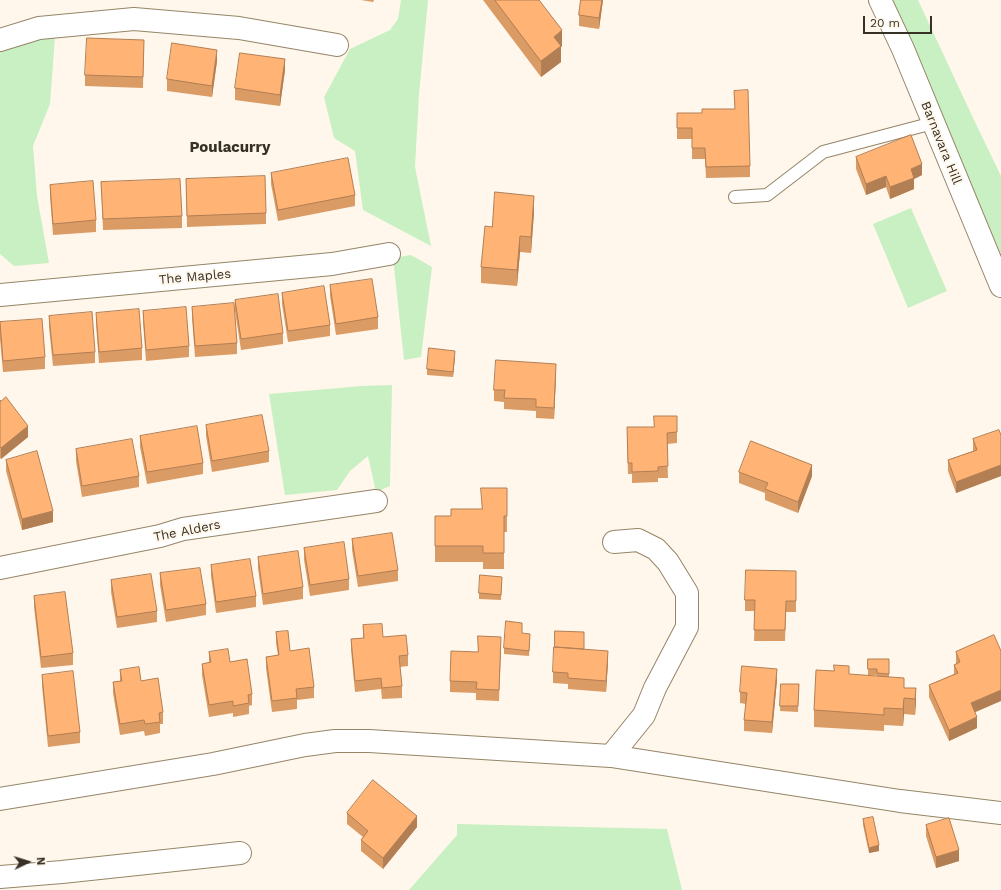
<!DOCTYPE html>
<style>
body{margin:0}
#map{position:relative;width:1001px;height:890px;overflow:hidden;background:#fff7eb;font-family:"Work Sans",sans-serif}
canvas{display:block}
.north{position:absolute;left:8px;top:842px;width:40px;height:40px;-webkit-text-stroke:3px #fff7eb;paint-order:stroke;rotate:86deg;font-size:11px;font-weight:700;line-height:16px;text-align:center;color:#373024}
.north::after{content:'';display:block;margin:auto;width:14px;height:18px;background:#373024;clip-path:polygon(50% 0,100% 100%,50% 72%,0 100%)}
.scale{position:absolute;left:863px;top:16px;width:69px;height:18px;box-sizing:border-box;border:2px solid #373024;border-top:0;padding-left:5px;font-size:12px;line-height:14px;white-space:nowrap;color:#373024;-webkit-text-stroke:3px #fff7eb;paint-order:stroke}
</style>
<div id="map">
<canvas width="1001" height="890"></canvas>
<div class="north">N</div>
<div class="scale">20 m</div>
</div>
<script>
const context = document.querySelector('canvas').getContext('2d');
context.lineJoin = 'round';
function paint(path, color) {
  context.fillStyle = color;
  context.fill(path, 'evenodd');
}
function strokePath(path, color, width, dash) {
  context.strokeStyle = color;
  context.lineWidth = width;
  context.lineCap = dash ? 'butt' : 'round';
  context.setLineDash(dash || []);
  context.stroke(path);
}
function label(font, color, halo, rows, align = 'center') {
  context.font = font + ' "Work Sans",sans-serif';
  context.lineWidth = 4;
  context.setLineDash([]);
  context.textBaseline = 'middle';
  context.strokeStyle = halo;
  context.fillStyle = color;
  for (const [text, x, y, turn = 0] of rows) {
    context.save();
    context.translate(x, y);
    context.rotate((+turn || 0) * Math.PI / 180);
    context.textAlign = isNaN(turn) ? turn : align;
    if (halo) context.strokeText(text, 0, 0);
    context.fillText(text, 0, 0);
    context.restore();
  }
}
paint(new Path2D(`
 M401,0H428L419,94L415,167L431,246L363,210L355,151L334,138L324,97L350,49L390,30L398,19Z
 M893,0H918L974,120L1001,176V254Z
 M55,37L50,104L33,146L37,196L49,263L14,266L0,254V51L31,39Z
 M911,208L947,291L908,308L873,224Z
 M411,255L432,267L421,357L404,360L393,258Z
 M392,385L390,486L376,492L368,456L350,471L337,490L285,495L269,394L362,386Z
 M457,824L667,829L682,890H409L457,835Z`), '#c9f0c2');
const service = new Path2D(`
 M735,197L767,195L823,152L933,123`);
const minor = new Path2D(`
 M0,40L39,28L134,19L239,28L337,45
 M0,295L332,264L389,254
 M0,568L160,536L183,529L376,501
 M611,756L644,715L655,688L687,627V593L668,562L656,549L638,540L614,542
 M0,877L62,872L240,853`);
const tertiary = new Path2D(`
 M0,799L213,764L305,745L335,741H369L611,756L900,801L1001,813`);
const secondary = new Path2D(`
 M880,0L903,49L1001,286`);
strokePath(service, '#958568', 14);
strokePath(minor, '#958568', 24);
strokePath(tertiary, '#958568', 24);
strokePath(secondary, '#958568', 24);
strokePath(service, '#fff', 12);
strokePath(minor, '#fff', 22);
strokePath(tertiary, '#fff', 22);
strokePath(secondary, '#fff', 22);
paint(new Path2D(`
 M361,0H374L373,2Z
 M483,0H539L562,46L561,47V62L541,77Z
 M581,0H603L599,29L579,26V15Z
 M144,40L143,88L85,86V75Z
 M217,61L212,97L167,91V79Z
 M285,70L280,106L235,100V88Z
 M677,113L750,166V177L706,178L705,159H692V139H677Z
 M856,157L922,175L914,179V189L890,199L886,187L866,195L856,169Z
 M271,173L355,195V206L278,221L271,184Z
 M186,179L266,213V224L187,227Z
 M101,182L182,216V228L103,230Z
 M50,185L96,220V232L53,235L50,196Z
 M534,212L531,253L520,252L517,286L481,283V267L492,227Z
 M330,285L378,317V329L336,335L330,296Z
 M282,293L330,325V336L288,342L282,304Z
 M235,300L283,333V344L241,350L235,311Z
 M192,307L237,343V354L195,357L192,318Z
 M143,311L189,346V357L146,361L143,322Z
 M96,313L142,348V360L99,363L96,324Z
 M49,316L95,352V363L53,366L49,327Z
 M0,322L45,357V369L3,372L0,339Z
 M455,356L453,377L427,375V369Z
 M556,375L554,419L536,418V411L504,409V402L494,401V390Z
 M0,400L28,437L1,459L0,458Z
 M677,416V443L667,444L668,478H658V482L632,483V474H628L627,438L654,427Z
 M206,425L269,451V462L212,472L206,436Z
 M1001,435V476L956,493L948,471V460L973,451V439Z
 M140,436L203,463V474L147,484L140,447Z
 M76,449L139,476V487L82,497L76,461Z
 M6,460L53,522L22,530L6,471Z
 M739,472L812,476L798,513L765,500V493L739,483Z
 M507,488V532H504V569H483V562H435V516H451L481,509Z
 M352,539L398,570V581L358,587L352,550Z
 M304,548L349,579V590L310,596L304,560Z
 M258,557L303,587V599L263,605L258,568Z
 M211,565L256,596V607L216,613L211,576Z
 M796,571V612H786L785,641H754L755,611H745V600Z
 M160,573L206,604V615L166,622L160,585Z
 M111,580L157,611V622L117,628L111,592Z
 M502,582L501,600L479,599V593Z
 M34,596L73,653V665L41,668L34,607Z
 M363,625L383,637L408,655V666L400,667L402,686V698L382,699L381,689L355,692L351,650V639L363,638Z
 M522,629V633L530,639L529,656L504,654V648Z
 M276,632L290,651L314,687V698L297,700V709L272,712L266,668V657L278,655L276,643Z
 M994,635L975,713L977,728L949,741L929,697V685L954,674V665L956,664V652Z
 M501,648L499,701L476,700V693L450,692V681L478,652Z
 M584,649L608,662L606,692L568,689V684L553,683V672Z
 M209,652L230,662L252,694V705L249,706V714L233,717V713L209,717L202,675V664L209,663Z
 M868,659H889V677L904,688H916L915,715L904,714L903,726L884,725V731L814,727V710L877,676V675H868Z
 M120,670L141,681L163,712V724H160V733L145,736L144,731L120,735L113,693V682L120,681Z
 M42,675L80,732V743L48,747L42,686Z
 M777,680L772,733L744,731V720L746,704L740,703V692Z
 M781,684H799L798,712L780,711Z
 M347,813L417,827L383,869L361,851V840L363,837L347,824Z
 M863,819L879,851L869,853L863,825Z
 M926,825L959,861L936,868L926,836Z`), '#db9b65');
paint(new Path2D(`
 M602,0H603L599,29V18Z
 M562,30V46L561,47V62L541,77V61L554,37Z
 M217,50V61L212,97V86Z
 M285,59V70L280,106V95Z
 M922,164V175L914,179V189L890,199V187L911,169Z
 M886,176V187L866,195V184Z
 M534,196V212L531,253V237Z
 M520,236V252L517,286V270Z
 M455,351V356L453,377V372Z
 M556,364V375L554,419V408Z
 M28,426V437L1,459V448Z
 M812,465V476L798,513V502Z
 M1001,465V476L956,493V482Z
 M53,511V522L22,530V519Z
 M608,651V662L606,692V681Z
 M777,669V680L772,733V722Z
 M916,688V704L915,715V699Z
 M1001,690V701L971,714V703Z
 M904,698V714L903,726V709Z
 M977,717V728L949,741V730Z
 M417,816V827L383,869V858Z
 M879,845V851L869,853V848Z
 M959,850V861L936,868V857Z`), '#b27e53');
const building = new Path2D(`
 M495,0H539L562,30L554,37L561,46L541,61Z
 M581,0H602L599,18L579,15Z
 M87,38L144,40L143,77L85,75Z
 M172,43L217,50L212,86L167,79Z
 M240,53L285,59L280,95L235,88Z
 M748,90L750,166L706,167L705,148H692V128H677V113H702V109H735L734,91Z
 M911,135L922,164L911,169L914,178L890,187L886,176L866,184L856,157Z
 M348,158L355,195L278,210L271,173Z
 M265,176L266,213L187,216L186,179Z
 M180,179L182,216L103,219L101,182Z
 M93,181L96,220L53,224L50,185Z
 M495,192L534,196L531,237L520,236L517,270L481,267L485,226L492,227Z
 M372,279L378,317L336,324L330,285Z
 M324,286L330,325L288,331L282,293Z
 M278,294L283,333L241,339L235,300Z
 M234,303L237,343L195,346L192,307Z
 M186,307L189,346L146,350L143,311Z
 M139,309L142,348L99,352L96,313Z
 M92,312L95,352L53,355L49,316Z
 M42,319L45,357L3,361L0,322Z
 M429,348L455,351L453,372L427,369Z
 M496,360L556,364L554,408L536,407V399L504,398L505,390H494Z
 M6,397L28,426L1,448L0,447V400L1,401Z
 M262,415L269,451L212,461L206,425Z
 M654,416H677V432L667,433L668,466L658,467V471L632,472V463H628L627,427H654Z
 M197,426L203,463L147,472L140,436Z
 M999,430L1001,435V465L956,482L948,460L977,450L973,439Z
 M132,439L139,476L82,486L76,449Z
 M751,441L812,465L798,502L765,489L768,483L739,472Z
 M37,451L53,511L22,519L6,460Z
 M481,488H507V516H504V553H483V546H435V516H451V509H482Z
 M392,533L398,570L358,576L352,539Z
 M344,542L349,579L310,585L304,548Z
 M298,551L303,587L263,594L258,557Z
 M250,559L256,596L216,602L211,565Z
 M200,568L206,604L166,610L160,573Z
 M746,570L796,571V601H786L785,630H754L755,600H745Z
 M151,574L157,611L117,617L111,580Z
 M480,575L502,577L501,595L479,593Z
 M65,592L73,653L41,657L34,596Z
 M506,621L522,623V633L530,634L529,651L504,648Z
 M382,624L383,637L406,635L408,655L399,656L402,686L382,688L381,678L355,681L351,639L364,638L363,625Z
 M288,631L290,651L309,648L314,687L296,689L297,698L272,701L266,657L279,655L276,632Z
 M555,631L584,632V649L555,647Z
 M994,635L1001,651V690L971,703L977,717L949,730L929,685L958,673L954,665L960,662L956,652Z
 M478,636L501,637L499,690L476,689L477,682L450,681L451,651L478,652Z
 M554,647L608,651L606,681L568,678V673L553,672Z
 M228,649L230,662L247,659L252,694L248,695L249,703L233,706V701L209,705L202,664L211,662L209,652Z
 M868,659H889V674L877,673V669H868Z
 M834,665L849,666V674L904,678V688H916L915,699L904,698L903,709L884,708V715L814,710L816,670L834,671Z
 M742,666L777,669L772,722L744,720L747,693L740,692Z
 M139,667L141,681L158,678L163,712L159,713L160,722L145,724L144,720L120,724L113,682L122,681L120,670Z
 M73,671L80,732L48,736L42,675Z
 M781,684H799L798,706H780Z
 M373,780L417,816L383,858L361,840L368,831L347,813Z
 M873,817L879,845L869,848L863,819Z
 M949,818L959,850L936,857L926,825Z`);
paint(building, '#ffb476');
strokePath(building, '#b27e53', 1);
label('13px', '#373024', '#fff7eb', [
 ["Barnavara Hill",941,143,68],
 ["The Maples",195,277,-5],
 ["The Alders",187,531,-11]
]);
label('bold 15px', '#373024', '#fff7eb', [
 ["Poulacurry",230,148]
]);
</script>
